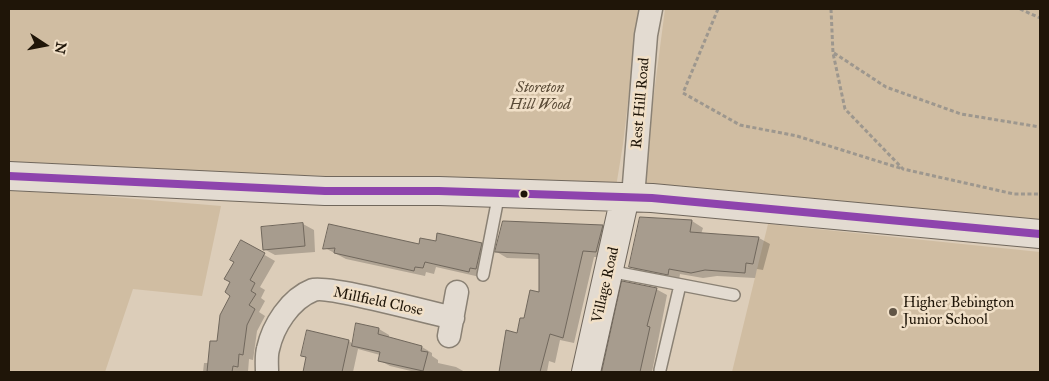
<!DOCTYPE html>
<style>
body{margin:0}
#map{position:relative;width:1049px;height:381px;overflow:hidden;background:#dccdb9;font-family:"IM FELL Great Primer",serif}
canvas{display:block}
.frame{position:absolute;inset:0;border:10px solid #1f1508;pointer-events:none}
.north{position:absolute;left:20px;top:20px;width:50px;height:50px;-webkit-text-stroke:4px #f1e0c8;paint-order:stroke;rotate:101deg;font-size:14px;font-weight:700;line-height:20px;text-align:center;color:#1f1508}
.north::after{content:'';display:block;margin:auto;width:18px;height:22px;background:#1f1508;clip-path:polygon(50% 0,100% 100%,50% 72%,0 100%)}
</style>
<div id="map">
<canvas width="1049" height="381"></canvas>
<div class="frame"></div>
<div class="north">N</div>
</div>
<script>
const context = document.querySelector('canvas').getContext('2d');
context.lineJoin = 'round';
function paint(path, color) {
  context.fillStyle = color;
  context.fill(path, 'evenodd');
}
function strokePath(path, color, width, dash) {
  context.strokeStyle = color;
  context.lineWidth = width;
  context.lineCap = dash ? 'butt' : 'round';
  context.setLineDash(dash || []);
  context.stroke(path);
}
function label(font, color, halo, rows, align = 'center') {
  context.font = font + ' "IM FELL Great Primer",serif';
  context.lineWidth = 5;
  context.setLineDash([]);
  context.textBaseline = 'middle';
  context.strokeStyle = halo;
  context.fillStyle = color;
  for (const [text, x, y, turn = 0] of rows) {
    context.save();
    context.translate(x, y);
    context.rotate((+turn || 0) * Math.PI / 180);
    context.textAlign = isNaN(turn) ? turn : align;
    if (halo) context.strokeText(text, 0, 0);
    context.fillText(text, 0, 0);
    context.restore();
  }
}
paint(new Path2D(`
 M9,9H639L623,144L616,187L9,164Z
 M665,9H1040V224L642,186Z
 M9,191L78,194L221,206L202,296L133,289L105,372H9Z
 M768,224L1040,252V372H732Z`), '#d0bda2');
paint(new Path2D(`
 M641,218L692,221L703,228L701,234L759,238L770,244L763,270L757,269L755,278L717,276L703,278L680,274L679,280L641,273L631,267Z
 M303,224L314,230L315,252L275,255L264,249Z
 M602,226L613,232L607,257H594L574,343L560,340L555,363L549,361L547,372H500L507,332L518,334L540,293V259L507,258L497,252Z
 M242,242L275,261L260,287L265,290L261,298L265,301L259,312L265,316L257,331L253,360L249,359L248,372H203L204,363H210L218,343L232,295L235,262Z
 M437,242L481,245L492,251L480,277L436,267L434,274L426,272L425,276L346,259L325,248L420,246Z
 M623,283L656,289L667,295L652,372H602Z
 M379,329L389,335V339L422,347L432,353V356L438,360V363L456,367L465,372H415L390,366L379,360L380,355L358,349L353,372H304L307,358L302,355L349,341L353,344Z`), '#0003');
const building = new Path2D(`
 M640,217L692,220L690,232L759,237L753,264L746,263L745,273L705,270L691,273L669,269L668,275L629,267Z
 M503,221L603,225L596,252L583,251L563,338L550,334L540,372H499L506,330L517,333L520,318H524L530,290L539,292V254L495,252Z
 M303,223L305,246L263,250L261,227Z
 M329,224L419,244L420,238L436,241L437,233L482,243L476,269L470,268L469,272L425,262L423,268L415,267L414,271L334,253L335,248L323,249Z
 M241,240L265,253L250,280L255,283L251,291L256,294L249,305L255,309L247,325L243,355L239,354L238,367L233,366L232,372H207L210,341H217L220,315L230,296L225,292L230,282L224,279L234,262L230,260Z
 M622,281L657,288L647,326L650,327L640,372H602Z
 M356,323L379,328L378,334L422,346L421,351L428,352L423,371L378,361L380,352L352,346Z
 M307,330L349,340L342,372H303L306,357L301,356Z`);
paint(building, '#a79c8e');
strokePath(building, '#70675c', 1);
const lane = new Path2D(`
 M609,271L734,295
 M483,275L499,193
 M660,370L680,285`);
const street = new Path2D(`
 M633,197L646,35L651,9
 M449,336L457,292
 M267,372C267,365 266,356 268,349C273,326 290,299 313,290C326,285 432,313 453,318`);
const secondary = new Path2D(`
 M9,176L325,191H439L652,198L1040,234
 M586,372L625,197`);
strokePath(lane, '#8a8174', 14);
strokePath(street, '#8a8174', 25);
strokePath(secondary, '#70675c', 30);
strokePath(new Path2D(`
 M718,9L683,93L740,125L797,136L903,169
 M831,9L833,53L845,109L903,169L1014,194H1040
 M1020,9L1040,18
 M834,53L886,87L961,114L1040,127`), '#9d978e', 3, [4, 2.5]);
strokePath(lane, '#e3dbd1', 11);
strokePath(street, '#e3dbd1', 22);
strokePath(secondary, '#e3dbd1', 28);
strokePath(new Path2D(`
 M9,176L325,191H439L652,198L1040,234`), '#8e44ad', 8);
for (const [x, y, r, color] of [
 [524,194,4.5,"#1f1508"],
 [893,312,5,"#615546"]
]) {
  const dot = new Path2D();
  dot.arc(x, y, r, 0, 2 * Math.PI);
  context.fillStyle = color;
  context.fill(dot);
  strokePath(dot, '#f1e0c8', 2);
}
label('italic 15px', '#5a4b37', '#f1e0c8', [
 ["Storeton",540,88],
 ["Hill Wood",540,105]
]);
label('15px', '#1f1508', '#f1e0c8', [
 ["Rest Hill Road",641,103,-85],
 ["Village Road",606,285,-77],
 ["Millfield Close",378,302,12]
]);
label('15px', '#1f1508', '#f1e0c8', [
 ["Higher Bebington",903,303],
 ["Junior School",903,320]
], 'left');
</script>
